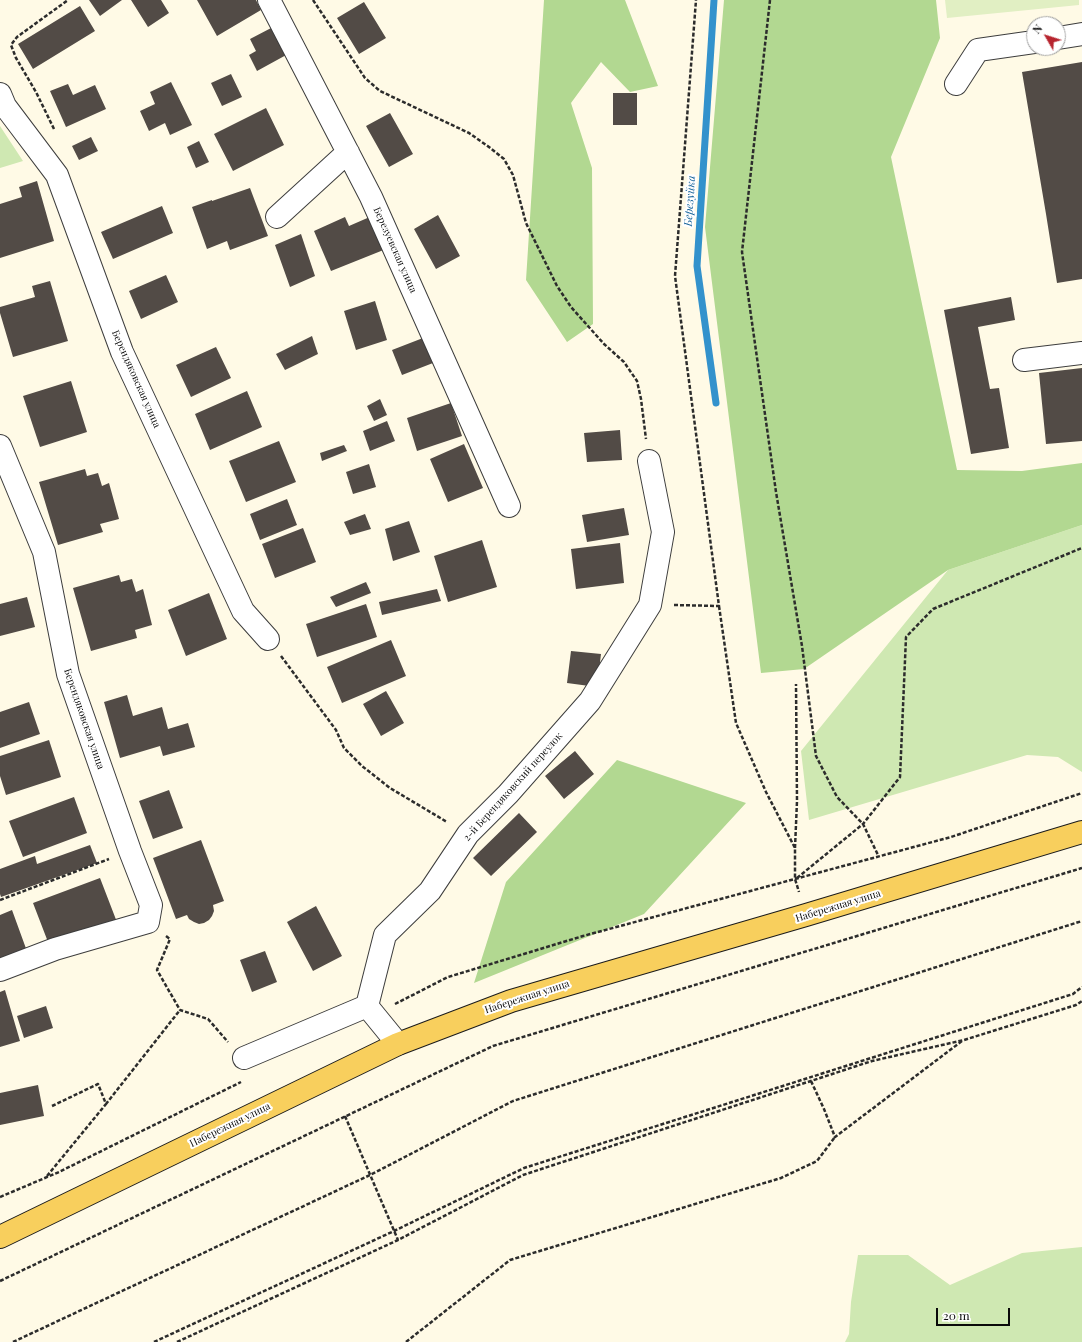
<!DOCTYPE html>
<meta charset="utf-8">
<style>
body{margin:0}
#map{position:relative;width:1082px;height:1342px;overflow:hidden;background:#fffae6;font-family:"Playfair Display",serif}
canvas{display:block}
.north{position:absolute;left:1026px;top:16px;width:40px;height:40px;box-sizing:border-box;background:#fff;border:1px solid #9d9d9d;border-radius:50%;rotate:309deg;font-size:11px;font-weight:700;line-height:16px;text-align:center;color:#0a0a0a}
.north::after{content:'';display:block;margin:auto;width:14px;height:18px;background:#b7242e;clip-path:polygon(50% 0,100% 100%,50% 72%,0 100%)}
.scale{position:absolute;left:936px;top:1308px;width:74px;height:18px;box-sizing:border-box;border:2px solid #0a0a0a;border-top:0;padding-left:5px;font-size:12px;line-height:14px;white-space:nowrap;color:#0a0a0a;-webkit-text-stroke:3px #fff;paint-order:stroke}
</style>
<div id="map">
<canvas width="1082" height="1342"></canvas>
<div class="north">N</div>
<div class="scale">20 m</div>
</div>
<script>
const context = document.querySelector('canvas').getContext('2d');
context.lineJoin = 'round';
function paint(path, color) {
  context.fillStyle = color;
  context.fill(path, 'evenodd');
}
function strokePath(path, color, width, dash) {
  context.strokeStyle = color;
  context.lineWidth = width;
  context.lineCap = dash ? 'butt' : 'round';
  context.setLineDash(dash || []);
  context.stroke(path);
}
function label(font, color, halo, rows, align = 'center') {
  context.font = font + ' "Playfair Display",serif';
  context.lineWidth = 4;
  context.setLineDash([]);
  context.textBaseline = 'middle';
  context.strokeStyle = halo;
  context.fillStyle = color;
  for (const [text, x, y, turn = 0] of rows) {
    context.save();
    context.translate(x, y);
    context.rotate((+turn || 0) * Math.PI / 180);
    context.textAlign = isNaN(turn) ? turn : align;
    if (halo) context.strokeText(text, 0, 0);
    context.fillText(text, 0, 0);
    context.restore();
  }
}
paint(new Path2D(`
 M0,126L23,161L0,168Z
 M1082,525V772L1058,757L1027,755L809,820L801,751L948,570Z
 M1082,1247V1342H845L849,1334L851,1302L858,1255H908L950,1285L1022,1253Z`), '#cfe8b2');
paint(new Path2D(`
 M544,0H625L658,86L630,92L601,62L571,103L592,168L593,324L567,342L526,280Z
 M724,0H936L940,38L891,157L957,470L1022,471L1082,463V525L948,570L804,669L761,673L705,227Z
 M617,760L746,803L644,914L474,983L506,882Z`), '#b2d891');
paint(new Path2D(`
 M945,0H1079V5L947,18Z`), '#e1efc3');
strokePath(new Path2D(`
 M714,0L697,266L716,403`), '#3392cc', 7);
paint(new Path2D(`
 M89,0H122L100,16Z
 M131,0H161L169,13L148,27Z
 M197,0H256L261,10L217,36Z
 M364,2L386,38L359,54L337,18Z
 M80,6L95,31L33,69L18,44Z
 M273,27L288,54L257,71L249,55L256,51L250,39Z
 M1082,62V279L1057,283L1046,214L1022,72Z
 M231,74L242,97L222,106L211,83Z
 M171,82L192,125L170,135L165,123L149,131L140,111L155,104L150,92Z
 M68,84L73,95L95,85L106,109L66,127L50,91Z
 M613,93H637V125H613Z
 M266,108L284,145L233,171L214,134Z
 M390,113L413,154L389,167L366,126Z
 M91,137L98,151L79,160L72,146Z
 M199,141L209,162L196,168L187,147Z
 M37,181L54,241L0,258V204L22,197L19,187Z
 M250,188L268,236L230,250L227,241L207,249L192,207L212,200V201Z
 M162,206L173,233L113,259L101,232Z
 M438,215L460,256L436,269L414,229Z
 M372,216L386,249L331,271L314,231L345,217L349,226Z
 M301,234L315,276L290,287L275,245Z
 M166,275L178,302L141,319L129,291Z
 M50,281L68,341L13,357L0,313V307L35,297L32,286Z
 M1011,297L1015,320L978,327L990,389L999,388L1009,448L971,454L944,310Z
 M375,301L387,340L356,350L344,311Z
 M312,336L318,354L285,370L276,354Z
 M423,338L433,363L402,375L392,350Z
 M216,347L231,378L191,397L176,365Z
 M1082,368V441L1046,444L1039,373Z
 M71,381L87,432L40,447L23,396Z
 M247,391L262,427L210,450L195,414Z
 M380,399L387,415L374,421L367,406Z
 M451,403L462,436L417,451L407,418Z
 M387,421L395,441L370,451L363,431Z
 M620,430L622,460L587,462L584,433Z
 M279,441L296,482L246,502L229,461Z
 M464,444L483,488L448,502L430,459Z
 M344,445L347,451L322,461L320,453Z
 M369,464L376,487L353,494L346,472Z
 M85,469L87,476L98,473L102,486L109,483L119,519L100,524L103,532L58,545L39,482Z
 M287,499L297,525L260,540L250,514Z
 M624,508L629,535L587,542L582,515Z
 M365,514L371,529L350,535L344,522Z
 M409,521L420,552L393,561L385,529Z
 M303,528L316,562L275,578L262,544Z
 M482,540L497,587L448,602L434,556Z
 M620,543L624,583L576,589L571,549Z
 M119,575L121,582L132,579L136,592L143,589L152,625L135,630L137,638L91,651L73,588Z
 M366,582L371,593L336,607L330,597Z
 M437,589L441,601L382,615L379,602Z
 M209,593L227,639L186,656L168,610Z
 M27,597L35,627L0,636V604Z
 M366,604L377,637L317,657L306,624Z
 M391,640L406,676L342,703L327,667Z
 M571,651L601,654L597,687L567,683Z
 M386,691L404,723L381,736L363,704Z
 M127,695L133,716L162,707L168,729L188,723L195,747L163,756L160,746L120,758L104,702Z
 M29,702L40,734L0,748V712Z
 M49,740L61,777L6,795L0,776V756Z
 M575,751L594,774L564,799L545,776Z
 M169,790L183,828L153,839L139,801Z
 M74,797L87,833L23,857L9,821Z
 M519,813L537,832L491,876L473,858Z
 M201,840L224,901L213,905L214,911L212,916L209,920L204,923L199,924L194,922L189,919L187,915L176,919L153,858Z
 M90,845L97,863L1,897L0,894V869L35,856L37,864Z
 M100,878L120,930L53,955L33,903Z
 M316,906L342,956L313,971L287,922Z
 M12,910L28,954L0,965V915Z
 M265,951L277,982L252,992L240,960Z
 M5,990L20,1041L0,1047V992Z
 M46,1006L53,1028L24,1038L17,1016Z
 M38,1085L44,1116L0,1125V1093Z`), '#524b46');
const minor = new Path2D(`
 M269,0L371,197L509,506
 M1058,38L1082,34
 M956,84L978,50L1034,42
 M0,94L5,106L57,175L122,352L243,611L268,639
 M277,217L348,152
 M1024,360L1082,353
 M0,446L44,552L68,674L130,851L151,905L148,922L55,949L0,970
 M367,1006L398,1044
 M244,1058L367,1006L385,935L430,891L468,834L508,794L590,701L650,605L663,532L649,461`);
const major = new Path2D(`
 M0,1237L398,1044L511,1001L806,915L1082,832`);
strokePath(minor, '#3d3d3d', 24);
strokePath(major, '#1b1b1b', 24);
strokePath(new Path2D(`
 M313,0L365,78L380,91L469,133L489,147L504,159L513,175L526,223L557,286L571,307L604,344L624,362L637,381L641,399L646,439
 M770,0L742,252L776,492L802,646L816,756L837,797L863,824L879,857
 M54,129L36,92L16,58L11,45L17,37L68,0
 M674,605L719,606L675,276L696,0
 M719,606L736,723L766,792L795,848V879L799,892
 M281,656L336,730L344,748L362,766L390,788L447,822
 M795,848L797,801L796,684
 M797,878L863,824L900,777L906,637L933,609L1082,548
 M0,900L109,859
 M166,936L170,939L157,970L180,1010L208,1019L228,1042
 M395,1004L448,977L583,936L951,837L1082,793
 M811,1081L824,1109L835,1137L962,1041
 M52,1106L98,1084L106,1104L180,1010
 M345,1116L398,1240
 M47,1176L106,1104
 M0,1197L59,1172L241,1082
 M0,1281L493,1046L1082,868
 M13,1342L370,1175L513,1101L1082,921
 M154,1342L394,1231L524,1168L1073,994L1082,987
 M177,1342L398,1240L523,1175L872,1061L964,1040L1076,1005L1082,1001
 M406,1342L510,1260L781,1178L817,1161L835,1137`), '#2c2c2c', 2.5, [4, 2]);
strokePath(minor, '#fff', 22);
strokePath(major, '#f8cf5d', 22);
label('10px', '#0a0a0a', '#fff', [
 ["Березуевская улица",395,250,66],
 ["Берендяковская улица",136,379,66],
 ["Берендяковская улица",84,719,71],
 ["2-й Берендяковский переулок",513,787,-48],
 ["Набережная улица",838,906,-17],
 ["Набережная улица",527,997,-18],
 ["Набережная улица",230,1125,-26]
]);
label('italic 11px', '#156299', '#fff', [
 ["Березуйка",690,201,-86]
]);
</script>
